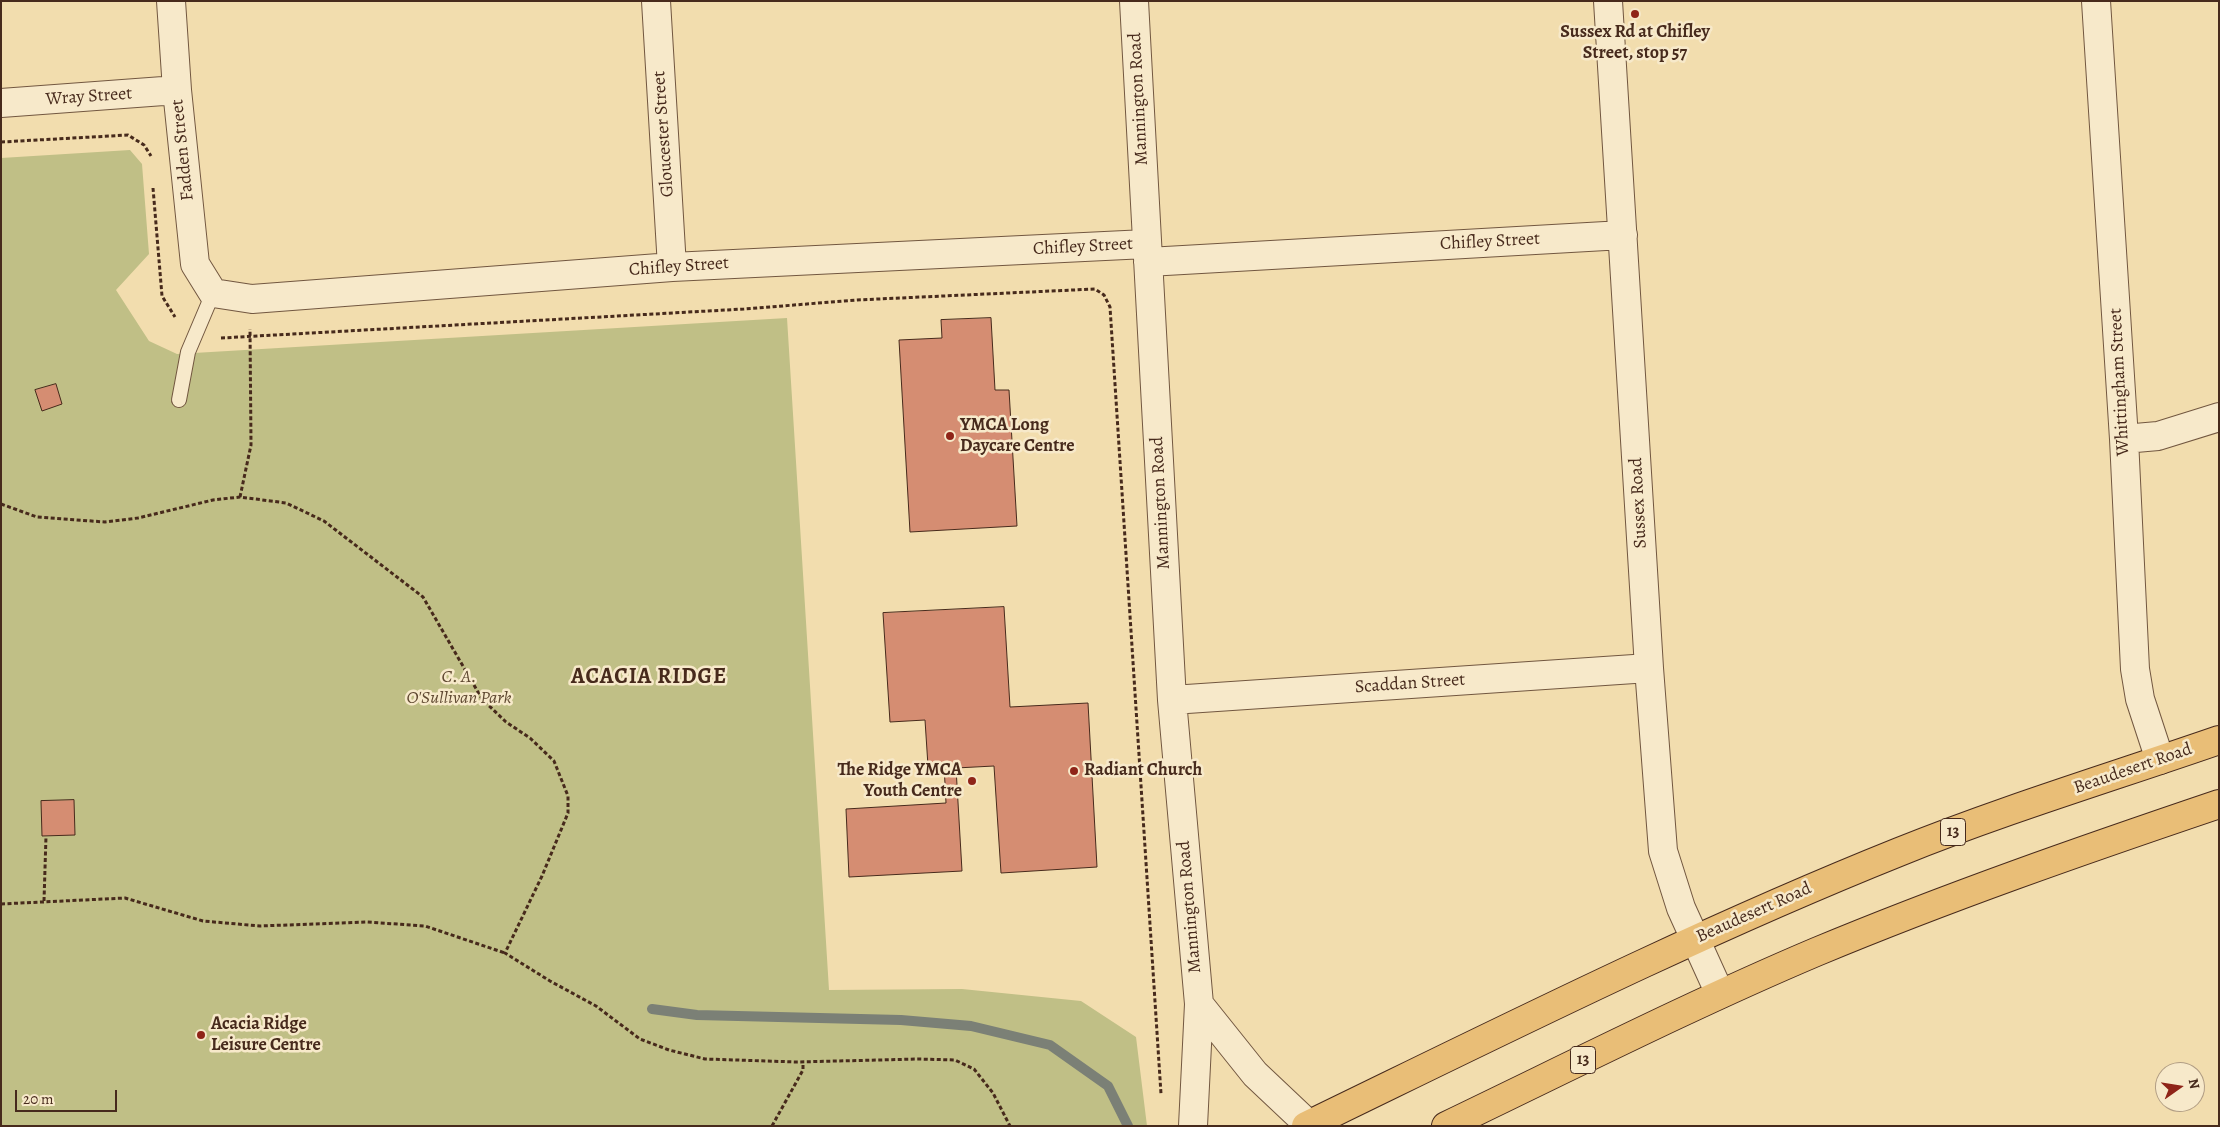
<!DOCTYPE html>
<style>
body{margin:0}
#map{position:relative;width:2220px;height:1127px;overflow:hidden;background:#f2ddae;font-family:Alegreya,serif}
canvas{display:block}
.frame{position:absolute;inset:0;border:2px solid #472a1c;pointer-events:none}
.north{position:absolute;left:2155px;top:1062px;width:50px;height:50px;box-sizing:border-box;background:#f7e9ca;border:1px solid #b19d84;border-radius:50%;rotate:77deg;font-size:14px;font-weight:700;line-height:20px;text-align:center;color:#472a1c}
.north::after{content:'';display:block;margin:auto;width:18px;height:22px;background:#8f2418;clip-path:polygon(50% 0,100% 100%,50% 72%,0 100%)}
.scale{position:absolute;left:15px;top:1090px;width:102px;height:22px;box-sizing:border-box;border:2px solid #472a1c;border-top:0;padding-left:6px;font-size:15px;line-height:18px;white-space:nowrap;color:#472a1c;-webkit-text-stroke:4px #f7e9ca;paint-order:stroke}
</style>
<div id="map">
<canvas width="2220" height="1127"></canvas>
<div class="frame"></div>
<div class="north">N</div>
<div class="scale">20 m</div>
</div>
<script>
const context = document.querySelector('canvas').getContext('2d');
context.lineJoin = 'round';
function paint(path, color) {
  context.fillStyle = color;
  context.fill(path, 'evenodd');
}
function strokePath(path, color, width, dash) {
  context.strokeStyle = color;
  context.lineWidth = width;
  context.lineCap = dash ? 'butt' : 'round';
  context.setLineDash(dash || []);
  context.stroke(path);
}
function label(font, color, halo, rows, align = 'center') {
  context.font = font + ' Alegreya,serif';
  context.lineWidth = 5;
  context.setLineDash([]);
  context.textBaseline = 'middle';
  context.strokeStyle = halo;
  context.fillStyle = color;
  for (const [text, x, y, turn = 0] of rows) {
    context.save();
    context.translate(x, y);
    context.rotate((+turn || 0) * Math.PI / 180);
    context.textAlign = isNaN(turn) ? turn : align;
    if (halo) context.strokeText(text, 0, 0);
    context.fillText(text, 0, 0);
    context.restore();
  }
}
paint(new Path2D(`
 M130,150L142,164L149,254L116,290L149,341L177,354L787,318L829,990L962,989L1081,1001L1136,1037L1147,1126H1V158Z`), '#c0bf86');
strokePath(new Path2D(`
 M652,1009L697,1015L901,1020L971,1026L1050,1045L1108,1086L1128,1126`), '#7b8076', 10);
const building = new Path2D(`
 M991,318L995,390H1009L1017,526L910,532L899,340L942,338L941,320Z
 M56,384L62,404L42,411L35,390Z
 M1004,607L1010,707L1088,703L1097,867L1001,873L994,766L956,768L962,871L849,877L846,809L946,803L944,765L928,766L925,720L890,722L883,613Z
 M74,800L75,835L42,836L41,801Z`);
paint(building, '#d58d72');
strokePath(building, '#472a1c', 1);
const service = new Path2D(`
 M179,400L188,352L213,293`);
const minor = new Path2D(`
 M171,1L177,90L195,264L213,293L252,299L672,267L1146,244
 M656,1L672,267
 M1134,1L1172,700L1199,1004L1193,1126
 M1608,1L1649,668L1663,851L1681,908L1720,994
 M2096,1L2124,439L2135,669L2140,699L2160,760
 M1,103L177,90
 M1148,262L1623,235
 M2124,439L2158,436L2219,417
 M1172,700L1649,668
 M1199,1004L1255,1074L1309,1125`);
const trunk = new Path2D(`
 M1306,1126C1502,1031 1697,933 1899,852C2003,810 2112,777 2219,740
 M1446,1126C1569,1067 1691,1005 1816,952C1948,897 2083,850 2219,804`);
strokePath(service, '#725740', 16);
strokePath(minor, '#725740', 30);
strokePath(trunk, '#472a1c', 30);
strokePath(new Path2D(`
 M1,142L128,135L144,145L151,156
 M153,188L162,296L175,317
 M221,338L744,309L857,300L1095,289L1104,295L1110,307L1161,1094
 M240,497L251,445L250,329
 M1,504L37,517L105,522L138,518L213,500L240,497L286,503L324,521L423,597L482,699L506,722L530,738L554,761L568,796V813L542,876L505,953L550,981L596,1006L640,1039L669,1050L705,1059L797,1062L919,1059L955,1060L974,1069L993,1093L1010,1126
 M44,901L46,836
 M1,904L125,898L203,921L260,926L367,922L425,926L505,953
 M772,1126L803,1070V1063`), '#472a1c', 3, [4, 2.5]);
strokePath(service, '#f7e9ca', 14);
strokePath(minor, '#f7e9ca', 28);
strokePath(trunk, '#e9be77', 28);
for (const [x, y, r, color] of [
 [1635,14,5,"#8f2418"],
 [950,436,5,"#8f2418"],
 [1074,771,5,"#8f2418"],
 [972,781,5,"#8f2418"],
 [201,1035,5,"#8f2418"]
]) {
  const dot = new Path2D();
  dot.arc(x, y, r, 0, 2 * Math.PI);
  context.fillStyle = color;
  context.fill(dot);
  strokePath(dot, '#f7e9ca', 2);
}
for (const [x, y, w] of [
 [1953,832,25],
 [1583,1060,25]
]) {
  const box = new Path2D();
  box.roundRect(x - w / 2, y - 13.5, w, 27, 4);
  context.fillStyle = '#f7e9ca';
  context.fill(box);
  strokePath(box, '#472a1c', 1);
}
label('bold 16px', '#472a1c', null, [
 ["13",1953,832],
 ["13",1583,1060]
]);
label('bold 18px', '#472a1c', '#f7e9ca', [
 ["Sussex Rd at Chifley",1635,33,"center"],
 ["Street, stop 57",1635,54,"center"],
 ["YMCA Long",960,426],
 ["Daycare Centre",960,447],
 ["The Ridge YMCA",962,771,"right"],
 ["Youth Centre",962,792,"right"],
 ["Radiant Church",1084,771],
 ["Acacia Ridge",211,1025],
 ["Leisure Centre",211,1046]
], 'left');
label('18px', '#472a1c', '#f7e9ca', [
 ["Wray Street",89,97,-4],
 ["Mannington Road",1139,99,-93],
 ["Gloucester Street",664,134,-94],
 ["Fadden Street",183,150,-96],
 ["Chifley Street",1490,242,-3],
 ["Chifley Street",1083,247,-3],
 ["Chifley Street",679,267,-4],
 ["Whittingham Street",2120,382,-93],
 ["Mannington Road",1161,503,-93],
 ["Sussex Road",1639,503,-93],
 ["Scaddan Street",1410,684,-4],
 ["Beaudesert Road",2133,769,-19],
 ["Mannington Road",1190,907,-95],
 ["Beaudesert Road",1754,913,-24]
]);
label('italic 18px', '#5f4831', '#f7e9ca', [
 ["C. A.",459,678],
 ["O'Sullivan Park",459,699]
]);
context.letterSpacing = '1px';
label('bold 22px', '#472a1c', '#f7e9ca', [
 ["ACACIA RIDGE",649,678]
]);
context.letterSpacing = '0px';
</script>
